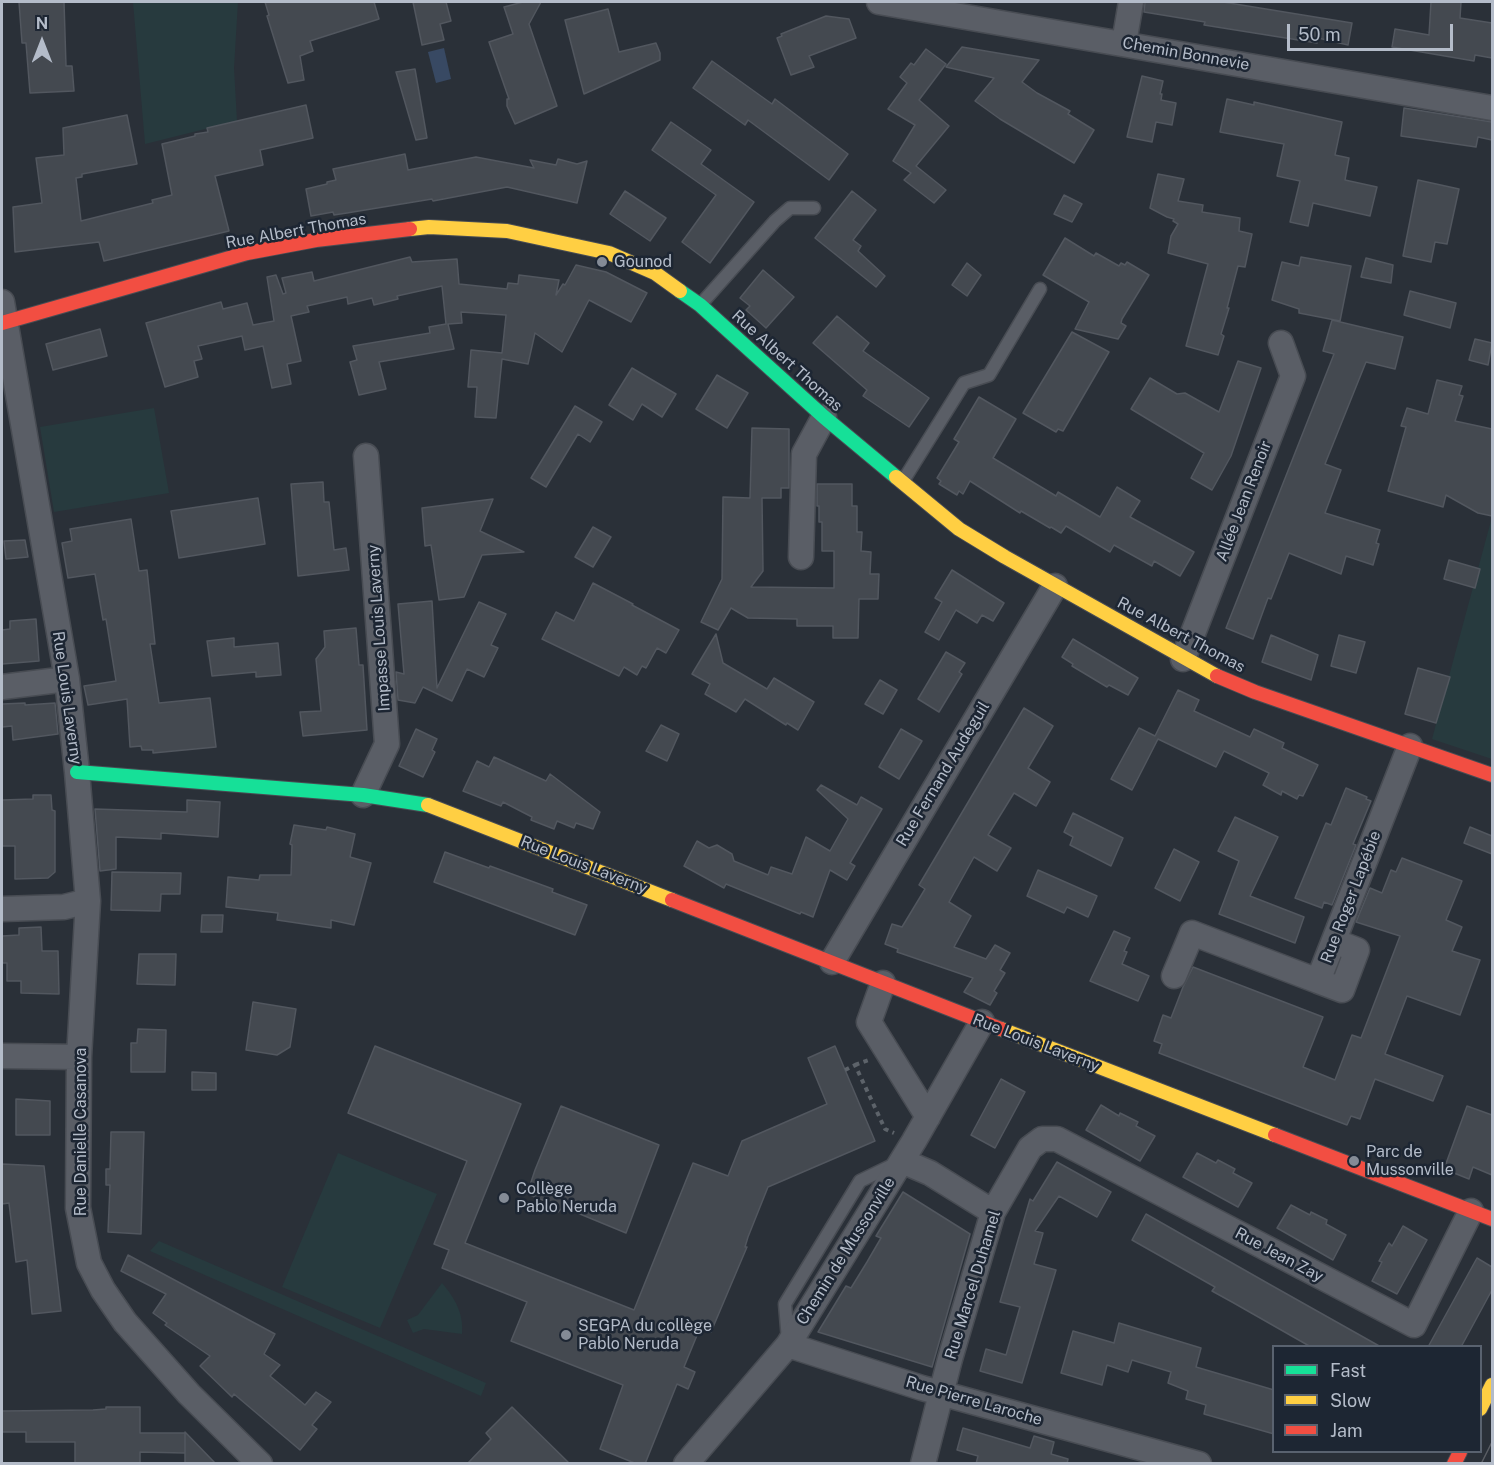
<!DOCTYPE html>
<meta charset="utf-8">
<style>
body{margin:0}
#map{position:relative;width:1494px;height:1465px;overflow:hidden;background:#2a3038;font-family:"Public Sans",sans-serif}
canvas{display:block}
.frame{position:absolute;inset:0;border:3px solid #b4bcc9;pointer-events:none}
.legend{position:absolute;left:1272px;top:1345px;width:210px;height:108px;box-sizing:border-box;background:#1d2633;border:2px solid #59626f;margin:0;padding:8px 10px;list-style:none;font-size:18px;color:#b4bcc9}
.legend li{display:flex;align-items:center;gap:12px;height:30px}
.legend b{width:30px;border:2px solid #59626f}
.north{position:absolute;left:12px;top:12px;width:60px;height:60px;-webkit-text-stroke:4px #1d2633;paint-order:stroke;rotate:0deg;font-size:16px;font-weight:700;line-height:24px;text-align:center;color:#b4bcc9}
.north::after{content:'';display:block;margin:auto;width:21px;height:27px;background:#b4bcc9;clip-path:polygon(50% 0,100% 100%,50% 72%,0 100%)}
.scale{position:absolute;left:1287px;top:24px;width:166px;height:27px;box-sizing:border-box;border:3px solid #b4bcc9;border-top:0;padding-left:8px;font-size:18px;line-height:21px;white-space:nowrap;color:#b4bcc9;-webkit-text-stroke:4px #1d2633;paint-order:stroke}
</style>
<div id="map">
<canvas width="1494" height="1465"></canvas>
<div class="frame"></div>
<ul class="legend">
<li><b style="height:8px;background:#16e098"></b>Fast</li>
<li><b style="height:8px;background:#ffcf43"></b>Slow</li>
<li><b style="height:8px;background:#f24e42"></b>Jam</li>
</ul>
<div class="north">N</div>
<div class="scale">50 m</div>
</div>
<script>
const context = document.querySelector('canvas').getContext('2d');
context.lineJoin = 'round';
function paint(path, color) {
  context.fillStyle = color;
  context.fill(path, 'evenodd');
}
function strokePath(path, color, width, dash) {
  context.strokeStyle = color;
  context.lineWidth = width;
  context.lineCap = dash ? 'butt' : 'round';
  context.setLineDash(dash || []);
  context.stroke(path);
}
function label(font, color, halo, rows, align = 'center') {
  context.font = font + ' "Public Sans",sans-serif';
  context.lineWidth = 5;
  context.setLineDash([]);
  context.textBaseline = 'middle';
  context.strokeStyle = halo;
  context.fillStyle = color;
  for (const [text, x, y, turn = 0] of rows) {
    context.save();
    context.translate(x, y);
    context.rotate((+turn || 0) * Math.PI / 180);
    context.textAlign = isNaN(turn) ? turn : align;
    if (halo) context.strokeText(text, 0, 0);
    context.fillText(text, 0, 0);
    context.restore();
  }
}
paint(new Path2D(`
 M133,2H238L234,68L237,121L145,144Z
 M154,408L169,493L54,512L40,427Z
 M1492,517V759L1432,739Z
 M338,1153L437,1194L380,1328L282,1287Z
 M159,1241L486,1383L481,1396L150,1251Z
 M442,1283C455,1298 464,1314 462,1334L424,1329L413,1333L407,1320L418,1315Z`), '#273a3e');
paint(new Path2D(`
 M444,48L451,79L436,83L428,52Z`), '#384963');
const building = new Path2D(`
 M19,2H64L66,66H72L74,91L30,93L26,43H22Z
 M265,2H374L379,19L310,41L313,51L300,56L304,80L288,83L267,16L269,15Z
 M413,2H446L451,21L440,24L444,40L422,45Z
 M523,2H541L529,24L557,106L515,124L507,106V99H509L489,42L513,34L504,7Z
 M1145,2H1223L1352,23L1348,45L1318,38L1317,43L1204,25L1205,22L1144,12Z
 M1431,2H1461L1460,18L1492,23V58L1475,55L1474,61L1392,47L1395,29L1429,35Z
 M608,9L619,52L656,43L660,53V60L584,94L565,20Z
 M826,16L849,19L856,38L809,56L814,67L791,75L777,38L782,36L781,34Z
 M962,47L1039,60L1022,82L1037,93L1070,111L1068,114L1094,130L1074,163L1000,119L975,101L994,78L946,67Z
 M926,49L946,64L919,100L949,126L916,166L946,190L934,203L904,180L911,173L893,161L915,125L888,109L907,83L900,77L911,63L914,65Z
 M712,61L772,104L775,99L848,154L829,180L748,120L745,125L693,88Z
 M415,69L427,138L416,140L396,72Z
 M1142,76L1163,81L1160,94H1162L1161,100L1176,103L1172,125L1156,122L1152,142L1127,137Z
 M1227,99L1254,105V102L1342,122L1335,155L1349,158L1345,180L1377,187L1370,216L1313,203L1308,226L1290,222L1300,181L1277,176L1284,144L1220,132Z
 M306,105L313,138L260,150L263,165L215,176L229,231L104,261L99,242L15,252L13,207L42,203L36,158L64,155L63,128L127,115L137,164L82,174V177L76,178L81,221L153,203L152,200L172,195L162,144L195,136V134L208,132L207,128Z
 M1404,108L1492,122V140L1478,137L1476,147L1401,136Z
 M671,122L711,150L701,164L754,202L710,263L682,242L716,195L652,150Z
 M405,154L408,170L476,157L534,168L530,160L556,165L558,159L577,164L587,161L577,203L507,187L433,201L432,199L347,213L334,215L333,212L311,216L306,189L327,184V182L336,180L333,169Z
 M1158,174L1184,179L1178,201L1203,205L1202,212L1240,218L1239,231L1252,234L1245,267L1238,266L1227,308H1229L1221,334L1224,336L1218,355L1186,346L1208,264L1168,253L1171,236L1178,224L1173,221L1174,219L1167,217L1150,208Z
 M1418,180L1459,189L1447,244L1435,242L1431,262L1403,256Z
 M625,191L666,218L650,241L610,214Z
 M852,191L876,210L853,240L861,246L858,251L885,276L876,287L815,238Z
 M1064,195L1082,204L1072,222L1054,214Z
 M1065,238L1094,256L1096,253L1119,266L1121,263L1125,265L1127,262L1149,275L1122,319L1121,323L1126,326L1118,339L1075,329L1089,302L1043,275Z
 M410,257L412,262L457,259L459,284L507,289L508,283L518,284L519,275L559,280L556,295L563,284L565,285L576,265L606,272L647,293L631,322L589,300L562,352L535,333L528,364L502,359L496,418L475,417L477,387H468L471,350L502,353L506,315L461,312L462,323L448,324L454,349L379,362L386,389L359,395L350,362L357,360L353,346L430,333L429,327L446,324L442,286L397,296L398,299L374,305L372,298L348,304L347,297L307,306L309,312L291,316L301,361L287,364L291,384L272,388L263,346L245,350L242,336L198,346L202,359L194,361L198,377L165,387L146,323L221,302L223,309L247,303L253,325L274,321L267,277L276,275L283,294L286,293L282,278L312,272L314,281Z
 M1301,257L1351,266L1340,321L1299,313V309L1272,300L1282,262L1299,266Z
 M1366,258L1393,265L1391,283L1361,277Z
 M967,263L981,275L967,296L952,285Z
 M763,270L794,297L766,328L746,310L750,306L740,298Z
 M1410,291L1456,303L1450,328L1404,315Z
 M837,316L869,343L863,351L929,398L909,427L863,396L867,390L813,343Z
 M1332,320L1403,337L1395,369L1366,362L1325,464L1341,470L1325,513L1380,530L1376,543L1379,544L1373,565L1346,556L1341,574L1289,553L1271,599L1268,598L1253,639L1226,628L1334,354L1323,351Z
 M100,329L107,356L53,370L46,344Z
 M1072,332L1109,352L1063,431L1058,429L1056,432L1023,413Z
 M1475,339L1492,343L1488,365L1469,360Z
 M1238,361L1261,368L1231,456L1212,490L1191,478L1204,453L1131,409L1150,378L1177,394L1185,393L1219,412Z
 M632,368L676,394L662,417L642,404L633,420L609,405Z
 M717,375L748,393L727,428L696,409Z
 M1437,380L1462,386L1459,395L1463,396L1455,421L1492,429V516L1478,513L1446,495L1443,507L1388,491L1406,427L1401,426L1407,408L1428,414Z
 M979,397L1016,419L993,458L1056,496L1058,492L1100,517L1117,487L1140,501L1130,517L1194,552L1180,576L1154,561L1152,566L1114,545L1110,552L1066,526L1061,533L1051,527L1050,528L1021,511L1020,513L970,481L963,494L959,491L957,495L939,484L941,481L937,478L959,442L954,439Z
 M575,406L602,422L590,442L578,434L546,487L531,478Z
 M752,428L789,429V488H781V498H762L763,571L751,587L834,588V551H822V522H819V506H817V484H852V506H857V532H862L861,551L871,552L870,574H879L878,599H859L858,638H833V626H797V619L748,618L731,608L718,630L701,622L722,579L723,497L750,498Z
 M323,482L324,502H329L334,550L346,548L349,570L298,576L291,484Z
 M258,498L265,544L179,558L171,511Z
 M493,499L480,531L524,552L482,555L464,597L439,600L431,545L425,546L422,508Z
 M131,519L139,571L147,570L155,644H150L159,703L210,698L216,747L153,753V750H142L141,746L130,747L127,699L88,705L84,686L116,681L106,619L103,620L95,574L68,578L62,543L72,541L70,529Z
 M593,527L611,537L593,567L575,557Z
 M25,540L28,557L6,559L4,541Z
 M1449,560L1480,569L1475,588L1444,579Z
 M952,570L1004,603L993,621L982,615L977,623L956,610L939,640L925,632L942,602L935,598Z
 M593,583L633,604L632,605L679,630L666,653L657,648L646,668L642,666L637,675L624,667L619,676L542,639L556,612L574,621Z
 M432,601L437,688L479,602L506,614L491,645L498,648L484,677L467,669L452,701L423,687L415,703L398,700L396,672L404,674L398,604Z
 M36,619L39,661L2,664V630L10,629V621Z
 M356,628L359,665H363L367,730L303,736L300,712L321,711L316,659L325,647L324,631Z
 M716,634L723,663L767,689L774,678L814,702L798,730L787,723L786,725L745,699L736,712L705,694L710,684L692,674Z
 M1271,635L1318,655L1311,680L1262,662Z
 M1339,635L1365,642L1356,673L1331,666Z
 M234,638V647L278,643L281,675L256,677V672L212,676L207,641Z
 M1073,639L1138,678L1128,695L1109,685L1107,687L1072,666L1073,664L1062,657Z
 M946,652L965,663L959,672L962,674L939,712L918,699Z
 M1418,668L1450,677L1436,723L1405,714Z
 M880,680L897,690L883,714L865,704Z
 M1178,690L1199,700L1194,711L1250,737L1254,729L1284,743L1282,748L1318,765L1303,796L1299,795L1297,799L1282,791L1281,795L1263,785L1269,773L1224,751L1216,767L1158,739L1132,790L1111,779L1139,728L1155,736Z
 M25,703V705L55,703L58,734L13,740L12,726L2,727V704Z
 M1024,708L1053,726L1028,768L1050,782L1036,806L1014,793L988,835L1011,848L1003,861L997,871L974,857L949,902L971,916L954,947L986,959L995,945L1010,953L1000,970L1005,973L994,991L997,993L990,1005L964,992L973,978L897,952L898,949L885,944L892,924L902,927L925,889L919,885Z
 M661,725L679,734L667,761L646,751Z
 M416,729L437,739L432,750L435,752L423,777L399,766Z
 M901,729L922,741L899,779L879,767Z
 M494,757L546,781L550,774L600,812L593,829L576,823L574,828L557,821L554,829L531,820L532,817L503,802L501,806L463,791L477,761L489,767Z
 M821,785L857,805L861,797L882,809L850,863L855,866L847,880L830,870L813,917L801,912L800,914L726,884L724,888L684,866L697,841L709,848L717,845L732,854L734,861L768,875L771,867L792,874L806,837L830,851L848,819L817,790Z
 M1346,788L1367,797L1366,799L1371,801L1353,844L1356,845L1332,905L1324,902L1322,908L1295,898L1326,823L1331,825Z
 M33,795H51L52,810L55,811V872L48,878L15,879V846H2V800L33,799Z
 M187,800L220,802L218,837L161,833V839L116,837V869L100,871L95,809L187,812Z
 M1073,813L1123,838L1111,866L1070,845L1073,837L1064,832Z
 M1235,817L1278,837L1250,896L1304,917L1295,943L1219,914L1239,861L1218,851Z
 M294,825L326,830L327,827L355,834L350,857L371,863L354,925L331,920V928L277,920L278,913L226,907L228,877L259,880L260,875H291L292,845L290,844Z
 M1470,827L1492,836V854L1464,843Z
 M1174,849L1199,862L1180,901L1155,888Z
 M445,852L489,868L490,866L553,889L552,892L587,905L575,935L434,882Z
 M1402,858L1462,881L1446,920L1462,927L1452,951L1480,960L1460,1015L1407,996L1385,1054L1443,1076L1433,1101L1375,1079L1360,1119L1351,1116L1347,1125L1159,1053L1162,1044L1154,1041L1163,1015L1171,1018L1183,987L1193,967L1323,1017L1303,1067L1335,1080L1352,1035L1361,1038L1400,936L1356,922L1370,888L1382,893L1391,870L1396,872Z
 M1038,870L1097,896L1088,917L1067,907L1064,913L1027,896Z
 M112,872L181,873L180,894H161L160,911L111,910Z
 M202,915H223L222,932H201Z
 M41,927L42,951H58L59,994L21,993V981H7V963H2V936L19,935V928Z
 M1114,931L1130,938L1124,951L1127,952L1122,964L1149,976L1138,1001L1090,981Z
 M139,954H176L175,985L137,984Z
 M253,1002L296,1009L290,1047L277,1055L246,1050Z
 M138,1029L166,1030L165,1072H131V1043H137Z
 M375,1046L521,1104L465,1243L634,1310L693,1163L728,1176L742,1141L827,1104L808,1058L835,1046L875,1141L768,1187L748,1237L745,1247H747L711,1332L700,1328L684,1367L695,1372L688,1389L677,1384L645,1464H637L600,1449L623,1385L511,1341L527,1302L442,1268L449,1250L434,1244L467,1161L348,1113Z
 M192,1072L216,1073V1090H192Z
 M1001,1079L1025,1092L995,1148L971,1135Z
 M16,1099L50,1101V1135H16Z
 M1101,1105L1119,1116L1120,1113L1138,1122L1136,1126L1155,1136L1140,1161L1086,1130Z
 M561,1106L659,1145L626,1233L563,1207L558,1212L553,1204L527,1194L535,1170Z
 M1467,1106L1492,1115V1175L1473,1167L1469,1179L1444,1169Z
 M111,1132H144L141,1234L108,1232L110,1185H106V1169H110Z
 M1197,1153L1216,1163L1218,1160L1235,1169L1233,1173L1252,1183L1238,1207L1183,1177Z
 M1057,1162L1111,1192L1097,1217L1059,1196L1035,1231L1043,1233L1034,1264L1056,1270L1022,1383L980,1371L986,1349L1006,1355L1020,1307L1000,1302L1030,1199L1033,1201Z
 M2,1164L44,1166L61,1311L32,1314L27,1260L16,1262L9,1203L2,1204Z
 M903,1192L970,1234L932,1367L818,1332L846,1286L851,1288L867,1262L881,1238L876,1236Z
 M1291,1205L1310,1215L1311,1212L1327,1220L1326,1224L1346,1235L1333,1260L1277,1228Z
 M1146,1214L1269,1284L1381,1347H1311L1232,1302L1212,1291L1215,1287L1132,1240Z
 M1403,1226L1427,1240L1397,1294L1372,1281L1382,1262L1379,1261L1389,1243L1392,1246Z
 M128,1255L275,1334L264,1354L280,1365L270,1376L305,1405L316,1392L331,1402L312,1425L317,1429L300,1450L234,1394L232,1397L200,1366L210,1356L165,1325L167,1323L153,1313L166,1294L121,1271Z
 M1477,1258L1492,1267V1290L1461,1347H1428Z
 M1119,1323L1201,1348L1196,1367L1274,1390V1434L1204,1414L1206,1405L1186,1399L1188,1391L1168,1383L1171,1372L1132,1360L1128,1372L1107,1365L1102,1385L1061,1373L1073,1331L1114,1343Z
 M106,1407H140V1433H185V1453L140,1452V1464H75V1442H26V1432H2V1411L93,1410L106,1409Z
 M512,1407L570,1464H467L491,1439L486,1433Z
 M963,1428L1030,1448L1034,1436L1054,1442L1051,1454L1068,1459L1067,1464H976L978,1456L957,1450Z
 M185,1432L216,1464H185Z`);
paint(building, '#444950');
strokePath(building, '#52575f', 1.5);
const lane = new Path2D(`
 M701,304L775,221L790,208H814
 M903,481L964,383L989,375L1040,289
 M788,1340L785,1304L860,1181L895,1164`);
const street = new Path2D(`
 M879,2L1492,108
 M1124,43L1131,2
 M2,302L67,679L77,772L88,901L79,1057L78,1208L89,1263L103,1290L125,1322L189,1394L260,1464
 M801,557L804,454L824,417
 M1183,659L1293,376L1281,343
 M2,687L67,679
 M363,795L387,744L366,456
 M2,909L64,907L88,901
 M832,962L1055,586
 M1174,976L1192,933L1318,981L1410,746
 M1318,981L1342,990L1357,950L1334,941
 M883,983L869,1022L928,1117
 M2,1056L79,1057
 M902,1161L930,1173L993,1212
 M788,1345L922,1388L1199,1464
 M686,1464L788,1345L914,1141L982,1022
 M923,1464L950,1359L993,1212L1030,1148L1042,1139H1057L1414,1325L1471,1211`);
const fast = new Path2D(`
 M680,291L700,305L824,417L896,477
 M77,772L363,795L428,805`);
const slow = new Path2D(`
 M410,229L429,227L507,231L609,253L655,273L680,291
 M896,477L959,529L1005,557L1217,676
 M428,805L672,900
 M1001,1029L1275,1135
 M1480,1409L1492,1385`);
const jam = new Path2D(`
 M2,323L247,253L316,240L410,229
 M1217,676L1255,692L1492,775
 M672,900L1001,1029
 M1275,1135L1492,1219
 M1454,1464L1460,1452`);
strokePath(lane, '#484c53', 15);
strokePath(street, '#484c53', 27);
strokePath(fast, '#484c53', 16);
strokePath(slow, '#484c53', 16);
strokePath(jam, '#484c53', 16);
strokePath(new Path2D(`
 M855,1065L869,1060
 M845,1070L855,1065L885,1129L894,1133`), '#5d636a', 4, [4.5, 4.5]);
strokePath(lane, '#5a5e66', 12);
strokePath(street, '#5a5e66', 24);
strokePath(fast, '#16e098', 14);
strokePath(slow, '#ffcf43', 14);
strokePath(jam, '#f24e42', 14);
strokePath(new Path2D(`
 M1481,1464L1492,1442`), '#595d64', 1.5);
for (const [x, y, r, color] of [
 [602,262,6,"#848b96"],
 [1354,1161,6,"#848b96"],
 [504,1198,6,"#848b96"],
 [566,1335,6,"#848b96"]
]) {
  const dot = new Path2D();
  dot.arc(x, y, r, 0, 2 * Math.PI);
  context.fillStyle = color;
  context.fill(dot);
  strokePath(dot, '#1d2633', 2);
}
label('16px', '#b4bcc9', '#1d2633', [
 ["Chemin Bonnevie",1186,54,10],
 ["Rue Albert Thomas",296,231,-10],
 ["Rue Albert Thomas",787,361,42],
 ["Allée Jean Renoir",1244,501,-69],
 ["Impasse Louis Laverny",379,628,-94],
 ["Rue Albert Thomas",1181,635,28],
 ["Rue Louis Laverny",67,698,82],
 ["Rue Fernand Audeguil",943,774,-59],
 ["Rue Louis Laverny",584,865,21],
 ["Rue Roger Lapébie",1351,897,-69],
 ["Rue Louis Laverny",1036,1043,21],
 ["Rue Danielle Casanova",81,1132,-90],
 ["Chemin de Mussonville",846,1251,-58],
 ["Rue Jean Zay",1279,1255,28],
 ["Rue Marcel Duhamel",973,1285,-73],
 ["Rue Pierre Laroche",974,1401,16]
]);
label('16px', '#b4bcc9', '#1d2633', [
 ["Gounod",614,262],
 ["Parc de",1366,1152],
 ["Mussonville",1366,1170],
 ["Collège",516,1189],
 ["Pablo Neruda",516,1207],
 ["SEGPA du collège",578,1326],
 ["Pablo Neruda",578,1344]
], 'left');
</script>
